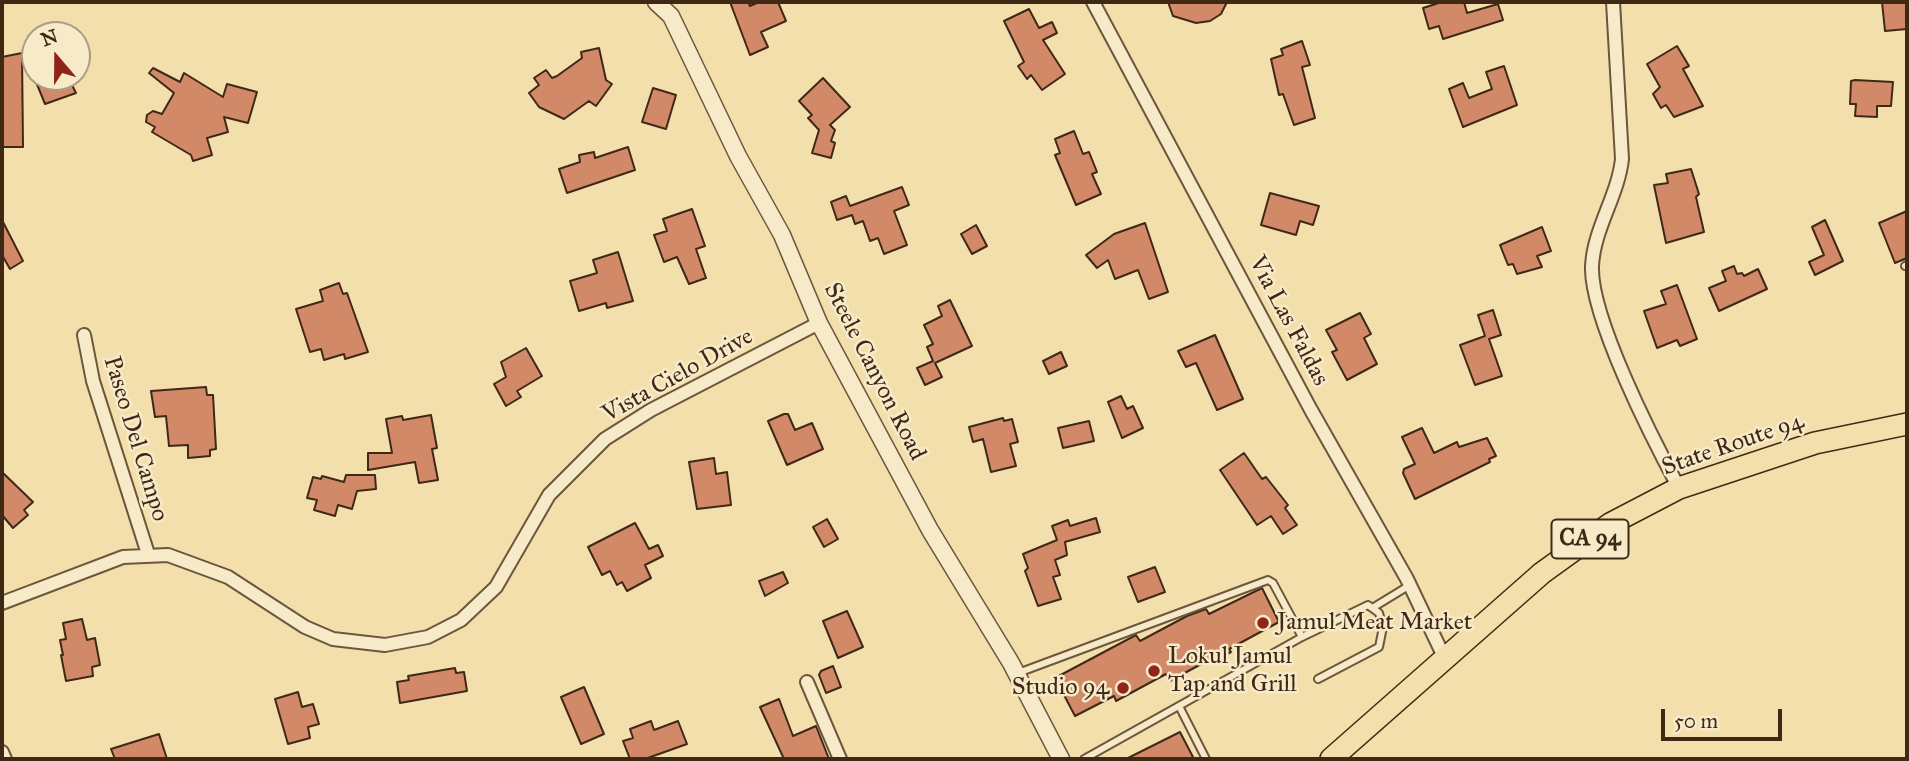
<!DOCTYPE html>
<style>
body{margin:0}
#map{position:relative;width:1909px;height:761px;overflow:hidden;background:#f3dfac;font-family:"IM FELL Great Primer",serif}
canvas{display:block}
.frame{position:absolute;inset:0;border:4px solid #402817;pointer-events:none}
.north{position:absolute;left:21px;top:21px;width:70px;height:70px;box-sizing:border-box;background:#f7eac9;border:2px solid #ae9c82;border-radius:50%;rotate:340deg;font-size:19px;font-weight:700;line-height:28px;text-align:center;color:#402817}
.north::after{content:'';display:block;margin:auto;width:24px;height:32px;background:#8f2418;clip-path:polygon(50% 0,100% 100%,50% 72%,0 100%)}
.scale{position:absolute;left:1661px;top:709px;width:121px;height:32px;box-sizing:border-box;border:4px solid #402817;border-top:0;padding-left:9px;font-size:21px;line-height:24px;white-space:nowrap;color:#402817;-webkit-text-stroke:5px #f7eac9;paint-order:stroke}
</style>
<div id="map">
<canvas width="1909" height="761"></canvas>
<div class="frame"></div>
<div class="north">N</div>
<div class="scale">50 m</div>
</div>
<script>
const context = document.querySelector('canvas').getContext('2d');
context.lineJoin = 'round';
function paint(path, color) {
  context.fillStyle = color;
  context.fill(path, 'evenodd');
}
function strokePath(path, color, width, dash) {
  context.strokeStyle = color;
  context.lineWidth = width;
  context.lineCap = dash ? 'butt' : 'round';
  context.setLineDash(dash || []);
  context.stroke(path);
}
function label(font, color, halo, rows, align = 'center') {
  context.font = font + ' "IM FELL Great Primer",serif';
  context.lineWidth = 5;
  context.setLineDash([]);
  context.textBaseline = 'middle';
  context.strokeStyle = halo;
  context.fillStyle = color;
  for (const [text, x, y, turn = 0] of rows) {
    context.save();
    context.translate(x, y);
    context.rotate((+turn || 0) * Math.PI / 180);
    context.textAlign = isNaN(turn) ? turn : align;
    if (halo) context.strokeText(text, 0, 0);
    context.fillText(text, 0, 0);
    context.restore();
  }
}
const building = new Path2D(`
 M730,2H748L750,6L759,2H778L786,21L761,32L768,47L750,55Z
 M1168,2H1227L1221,14L1210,21L1196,23L1173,16Z
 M1442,2H1464L1467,13L1498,4L1503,20L1443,39L1439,26L1429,29L1423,8Z
 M1882,2H1907V29L1885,31Z
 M1029,9L1039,28L1052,22L1057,33L1043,40L1065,74L1042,90L1031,75L1027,79L1018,66L1024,62L1004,21Z
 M1302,41L1310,65L1302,67L1315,118L1294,125L1283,94L1279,95L1271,59L1283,55L1281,49Z
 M1677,46L1689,66L1683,69L1703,106L1674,117L1666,105L1661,108L1653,94L1660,87L1647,64Z
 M599,48L606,80L612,84L596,106L589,101L564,119L539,107L529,93L539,85L534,78L546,70L552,78L557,76L582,58L581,52Z
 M22,53L23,147H3L2,57Z
 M1504,66L1517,105L1463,127L1449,89L1463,83L1469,98L1492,89L1486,72Z
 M153,68L180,82L184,73L223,97L227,84L257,92L248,123L224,117L228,132L207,138L212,155L193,161L191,155L152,132L155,127L146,122L147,115L153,111L162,114L174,93L149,73Z
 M34,77H68L76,93L45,104Z
 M823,78L850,107L830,125L835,130L831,141L835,143L831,158L812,153L819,130L808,118L812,115L799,101Z
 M1855,80L1893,82L1891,106H1877V117L1855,116L1856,104H1850L1851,81Z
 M653,88L676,95L666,129L642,122Z
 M1074,131L1083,154L1089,152L1097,172L1092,174L1101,194L1076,205L1055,155L1060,153L1055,139Z
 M628,147L635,170L567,193L559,169L580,162L579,155L594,152L595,158Z
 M1691,169L1699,194L1696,197L1704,232L1666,243L1654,185L1668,183L1666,174Z
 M902,187L909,205L894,211L907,245L884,254L878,238L870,241L863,221L855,224L852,215L837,220L831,202L846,196L850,206Z
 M1270,193L1319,206L1313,225L1300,221L1296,235L1261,225Z
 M692,209L705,246L696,249L706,278L689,284L677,257L664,262L654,235L667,231L663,219Z
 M1907,211V258L1895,263L1879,223Z
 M2,220L23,261L10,269L2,255Z
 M1825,220L1843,261L1815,275L1809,262L1824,255L1812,227Z
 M1145,223L1168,292L1149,299L1138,270L1115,279L1108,260L1097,268L1086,255L1114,234Z
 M976,225L987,246L972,254L961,234Z
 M1542,227L1551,251L1537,256L1542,267L1517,274L1513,264L1508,265L1500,245Z
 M618,252L633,301L607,308L606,303L579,311L570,281L597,273L593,260Z
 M1734,266L1737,274L1742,273L1744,276L1758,269L1767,289L1719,311L1709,288L1726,281L1722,271Z
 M339,283L343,294L347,293L368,352L345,359L344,354L324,360L321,349L310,352L296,309L323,301L320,290Z
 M1677,285L1697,339L1680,346L1677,340L1657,348L1644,311L1666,304L1661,291Z
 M950,300L972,346L935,363L942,377L925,385L917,368L933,361L927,347L933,344L924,325L942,316L938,306Z
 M1493,310L1501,335L1489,339L1502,376L1475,385L1460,345L1485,336L1478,315Z
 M1360,313L1371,334L1364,338L1377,364L1347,380L1332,352L1337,350L1326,330Z
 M1215,335L1243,399L1217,410L1196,363L1186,367L1178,351Z
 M526,348L542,376L517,391L521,397L506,406L494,384L506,377L501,362Z
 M1061,352L1067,366L1049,374L1043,361Z
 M206,387L207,395H213L216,449L210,450V456L188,458V445L169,446L166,416L155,417L151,391Z
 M1121,396L1127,409L1133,406L1143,428L1122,438L1108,402Z
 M784,414H788L795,430L812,423L823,449L787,465L768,421Z
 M431,415L437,448L432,449L438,480L419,483L415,462L368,470V453H392L386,419L402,416L403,420Z
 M1003,418L1004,421L1012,419L1018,442L1010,444L1016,466L991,472L983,439L973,442L969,427Z
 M1089,421L1094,441L1063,448L1058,428Z
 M1422,428L1434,453L1457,442L1459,447L1487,438L1496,456L1489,459L1490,462L1415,499L1403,473L1404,469L1415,464L1402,437Z
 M1244,453L1262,479L1266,477L1288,505L1285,508L1297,525L1283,534L1271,516L1257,525L1220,470Z
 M714,458L716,474L727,472L731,505L697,509L689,462Z
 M2,472L33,502L24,510L28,515L13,528L2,515Z
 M346,475H375L376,489L357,491L352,509L338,505L335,516L314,510L317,500L307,498L313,477L321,479L322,476L344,482Z
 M1096,518L1100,532L1065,542L1067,555L1055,560L1060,575L1053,577L1061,599L1038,606L1025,571L1028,568L1023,554L1057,540L1052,526L1068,520L1070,526Z
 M827,519L838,539L824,547L813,527Z
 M635,523L649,549L658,545L663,556L645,565L651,578L627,591L622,582L617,585L610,571L602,575L588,547Z
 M1155,567L1165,592L1138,602L1128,577Z
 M783,572L788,583L765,596L759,581Z
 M1262,588L1279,622L1229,649L1231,652L1218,659L1216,656L1170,681L1166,674L1116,701L1114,696L1075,716L1055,678L1136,635L1140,641L1187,616L1206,609L1209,614Z
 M847,611L863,647L838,658L823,621Z
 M82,619L87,640L95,638L100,665L92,667L93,676L66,681L61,655H63L60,640L66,639L63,623Z
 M833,666L841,687L826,693L819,675L821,671Z
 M455,668L456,673L464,672L467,691L400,703L397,682L409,680L408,676Z
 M584,687L604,734L581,744L561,697Z
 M298,692L302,707L313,704L319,724L308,727L310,738L288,744L275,699Z
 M779,699L793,736L816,726L829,759H784L760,707Z
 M651,721L654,730L678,721L687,744L645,759H630L623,741L633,738L630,729Z
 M1180,732L1194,759H1126Z
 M159,734L167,759H115L111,749Z`);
paint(building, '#d28968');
strokePath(building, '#402817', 2);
const service = new Path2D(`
 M1905,266L1907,265
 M1374,607L1410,585
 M1018,673L1268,580L1273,583L1302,637L1368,605L1379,613L1383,627L1379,647L1318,679
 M1179,706L1206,759
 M1084,759L1302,637`);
const minor = new Path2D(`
 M1093,2L1311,410L1407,579L1445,659
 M1613,2L1622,159C1618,196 1594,228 1592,266C1590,317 1653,440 1679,488
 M84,335L93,381L148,554
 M2,603L123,557L168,555L228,577L305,627L333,639L385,645L428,637L461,620L496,587L549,495L605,439L651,410L819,323
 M807,682L840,759
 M2,752L5,759`);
const tertiary = new Path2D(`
 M656,2L671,16L738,156L782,235L819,323L930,530L1011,663L1061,759`);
const trunk = new Path2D(`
 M1331,759L1542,573L1610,524L1679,488L1815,443L1907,424`);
strokePath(service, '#6d563c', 10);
strokePath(minor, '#6d563c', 16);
strokePath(tertiary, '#6d563c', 19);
strokePath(trunk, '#402817', 24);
strokePath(service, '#f7eac9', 6);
strokePath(minor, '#f7eac9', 12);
strokePath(tertiary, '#f7eac9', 16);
strokePath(trunk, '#f3dfac', 21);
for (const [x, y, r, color] of [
 [1263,623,7,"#8f2418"],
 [1154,671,7,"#8f2418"],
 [1123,688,7,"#8f2418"]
]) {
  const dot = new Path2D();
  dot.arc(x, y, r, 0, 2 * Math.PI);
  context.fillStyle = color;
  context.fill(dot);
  strokePath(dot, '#f7eac9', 2.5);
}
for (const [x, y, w] of [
 [1590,539,77]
]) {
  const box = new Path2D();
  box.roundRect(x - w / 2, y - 19.5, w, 39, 5);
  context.fillStyle = '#f7eac9';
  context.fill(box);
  strokePath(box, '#402817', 2);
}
label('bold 23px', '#402817', null, [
 ["CA 94",1590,539]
]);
label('24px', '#402817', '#f7eac9', [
 ["Via Las Faldas",1288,321,62],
 ["Steele Canyon Road",874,372,63],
 ["Vista Cielo Drive",678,376,-29],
 ["Paseo Del Campo",135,439,73],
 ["State Route 94",1733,445,-19]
]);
label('24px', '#402817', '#f7eac9', [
 ["Jamul Meat Market",1277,623],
 ["Lokul Jamul",1168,657],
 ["Tap and Grill",1168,685],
 ["Studio 94",1109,688,"right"]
], 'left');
</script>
